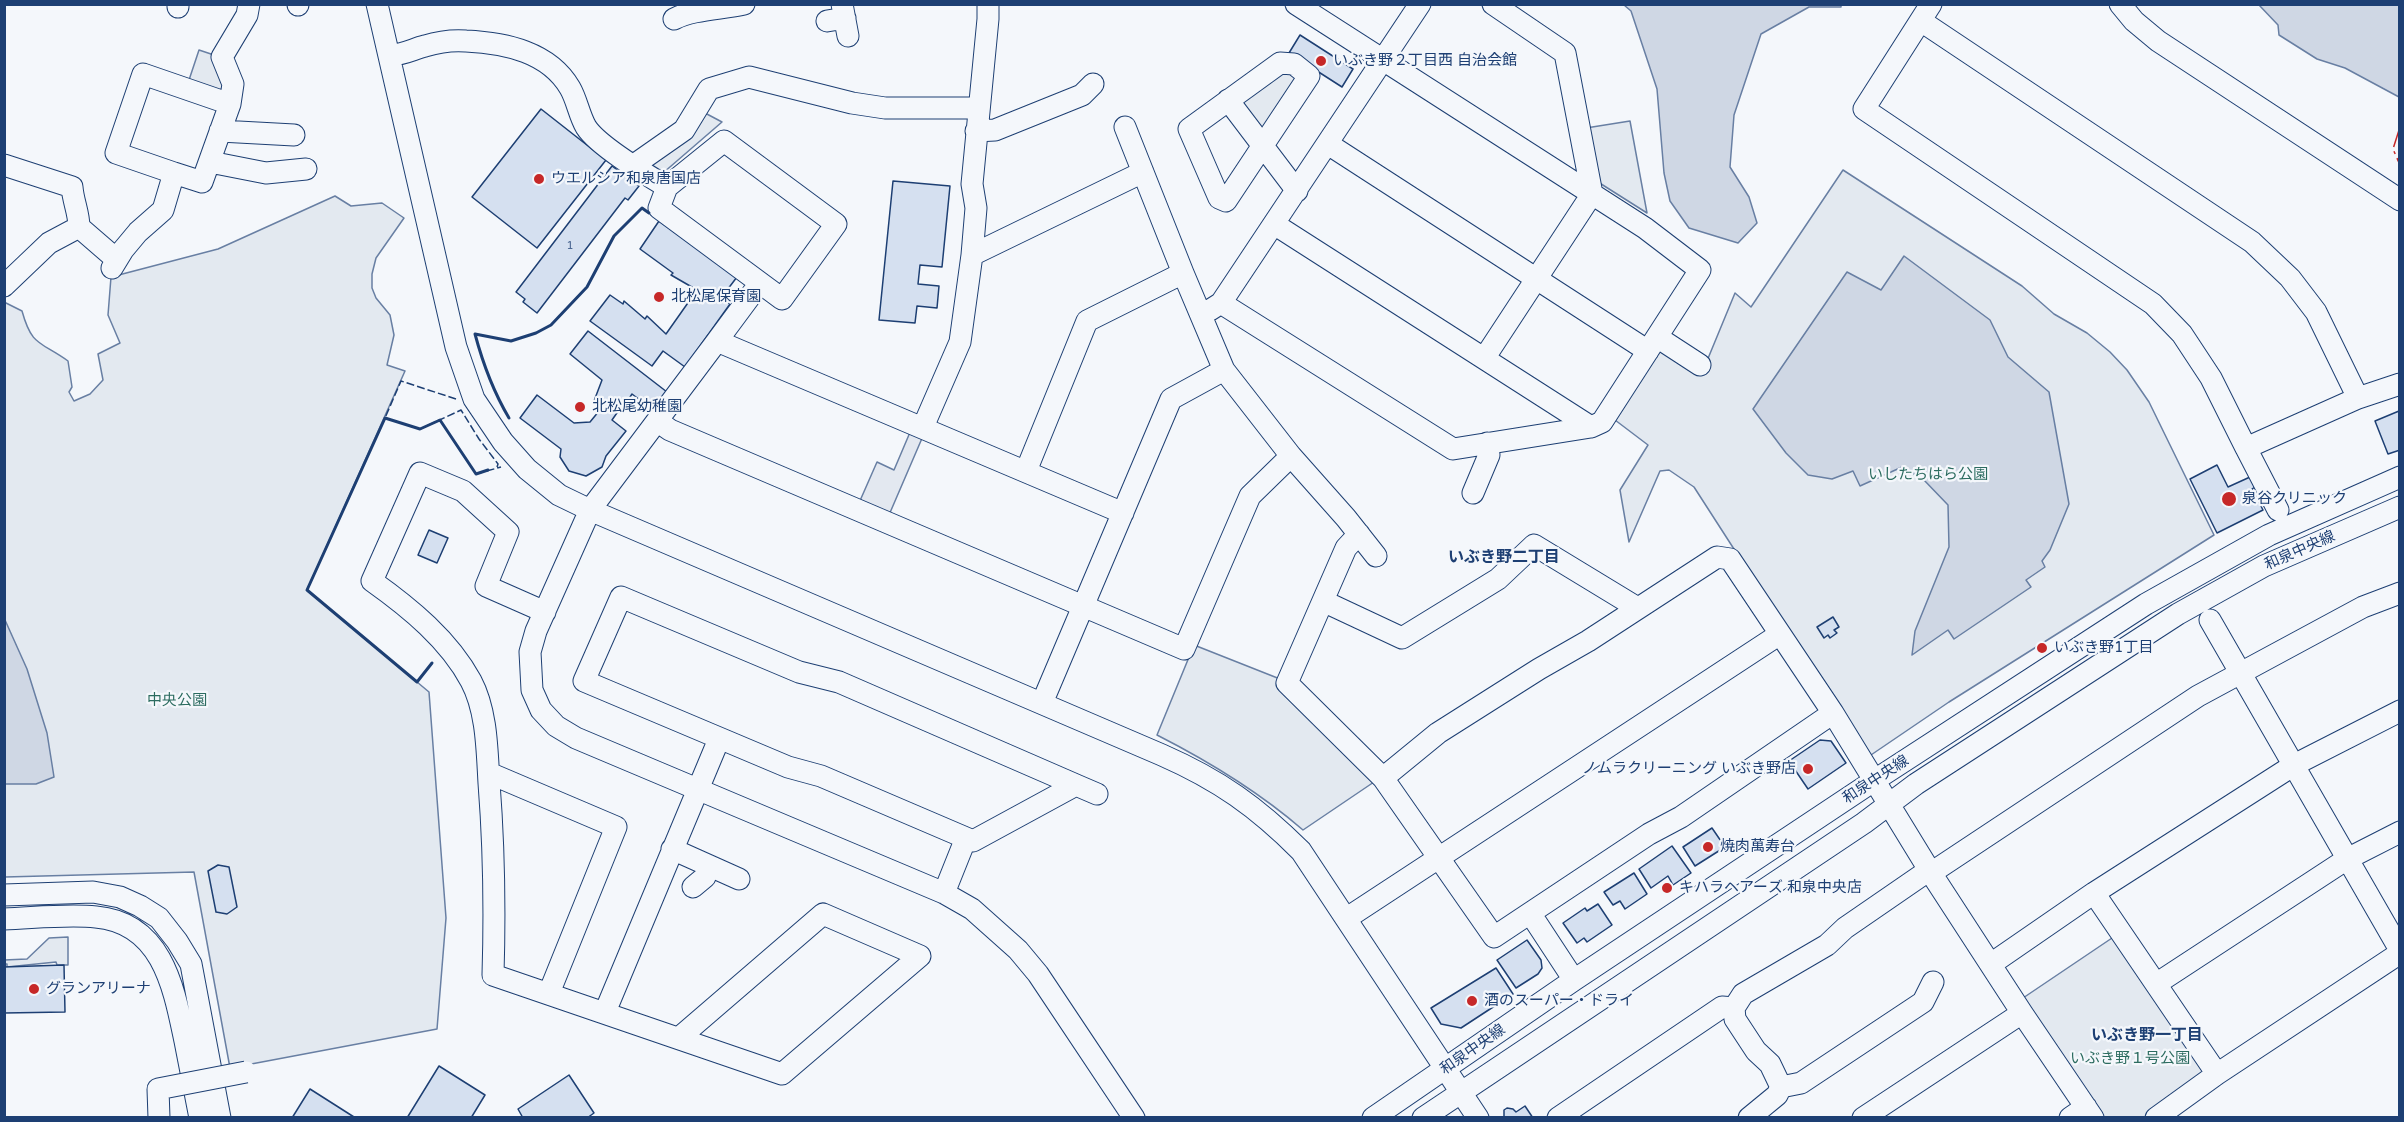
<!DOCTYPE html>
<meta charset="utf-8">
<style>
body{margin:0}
#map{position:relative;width:2404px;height:1122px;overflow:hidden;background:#f4f7fb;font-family:"Varela Round",sans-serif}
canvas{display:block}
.frame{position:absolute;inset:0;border:6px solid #1d3f73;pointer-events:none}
</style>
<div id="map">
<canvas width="2404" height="1122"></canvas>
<div class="frame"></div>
</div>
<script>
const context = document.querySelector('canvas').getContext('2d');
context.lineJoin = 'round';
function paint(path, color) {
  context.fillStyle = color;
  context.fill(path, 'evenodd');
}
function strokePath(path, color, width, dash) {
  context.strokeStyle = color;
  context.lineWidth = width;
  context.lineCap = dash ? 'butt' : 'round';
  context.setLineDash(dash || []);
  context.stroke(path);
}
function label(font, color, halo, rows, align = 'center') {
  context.font = font + ' "Varela Round","Noto Sans JP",sans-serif';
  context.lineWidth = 4.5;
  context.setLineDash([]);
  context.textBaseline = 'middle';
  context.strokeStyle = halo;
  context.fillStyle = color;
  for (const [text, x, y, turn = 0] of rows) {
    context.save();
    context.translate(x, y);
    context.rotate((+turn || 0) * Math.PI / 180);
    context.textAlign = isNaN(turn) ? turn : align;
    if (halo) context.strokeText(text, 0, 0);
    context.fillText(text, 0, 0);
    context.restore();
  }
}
const green = new Path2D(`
 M199,50L214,55L224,87L217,92L188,83Z
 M1280,70L1297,76L1266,130C1252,127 1242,112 1241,98Z
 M705,113L722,122L663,173L650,170V160Z
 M1630,121L1647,213L1598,182L1586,128Z
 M1843,170L2022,286L2054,314L2087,333L2110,352L2127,370L2149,402L2214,535L1949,702L1868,757L1694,487L1669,470L1660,471L1629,542L1620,490L1648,445L1615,420L1660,350L1702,373L1735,293L1751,307Z
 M335,196L351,206L382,203L404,218L376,258L372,274V288L376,298L390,315L394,335L387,365L405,371L307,590L429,692L446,918L437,1029L230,1068L194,872L5,877L4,302L22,311C32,347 40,341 68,361L72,387L69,392L74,401L90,394L103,380L98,354L120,343L108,315L111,277L218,249Z
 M1194,645L1280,679L1374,782L1303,830C1258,791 1210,762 1157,735Z
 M2115,936L2209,1076L2150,1117H2102L2023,998Z
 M68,937V965H57L56,962L7,967V964H5L4,960L27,959L49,938Z`);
paint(green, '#e3e9f0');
strokePath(green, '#687fa3', 1.5);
const parking = new Path2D(`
 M911,430L923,436L889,515L859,503L877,462L894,470Z`);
paint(parking, '#e3e8f0');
strokePath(parking, '#687fa3', 1.5);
const water = new Path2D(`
 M1624,5H1841V7H1809L1761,34L1734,115L1730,167L1749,197L1757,223L1738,243L1689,228L1670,201L1664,173L1657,89L1631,11Z
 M2259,5H2399V97L2345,68L2317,59L2279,35L2278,25Z
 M1904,256L1990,320L2008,357L2049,392L2069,504L2050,550L2042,561L2045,567L2026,580L2031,587L1954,639L1948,630L1912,655L1915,631L1949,547L1948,505L1923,479L1902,467L1860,486L1853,471L1832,479L1808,475L1786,453L1753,409L1847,272L1881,290Z
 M5,620L27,669L47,733L54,777L36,784H5Z`);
paint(water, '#cfd7e4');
strokePath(water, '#687fa3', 1.5);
const building = new Path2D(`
 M1300,35L1353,69L1342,87L1289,53Z
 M541,109L606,160L537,248L472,197Z
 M612,166L639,186L628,200L625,198L537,313L523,302L525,299L516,292Z
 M893,181L950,186L942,267L920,265L918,284L939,286L937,308L917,306L915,323L879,320Z
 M659,221L737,277L721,298L730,304L685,367L663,351L652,366L590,321L610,295L623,304L624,301L645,319L647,316L666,334L697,290L671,275L673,273L640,249Z
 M588,331L667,392L653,410L632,394L621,411L619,410L612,420L626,431L606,456L602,467L586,476L569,471L560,457L561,449L520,418L537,395L574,423L590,422L604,405L594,401L602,380L570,354Z
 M2399,411L2400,450L2388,454L2375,421Z
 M2217,465L2228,487L2250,477L2255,487L2252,489L2263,510L2217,533L2190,479Z
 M429,530L448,538L437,563L418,555Z
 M1833,617L1839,627L1834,630L1837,633L1830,638L1828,635L1824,638L1817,627Z
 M1820,740L1831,741L1846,763L1808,789L1789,761Z
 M1712,828L1725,847L1695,866L1683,847Z
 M1672,846L1691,873L1673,885L1668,876L1651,888L1639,869Z
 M218,865L229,867L237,907L227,914L216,912L208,871Z
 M1634,873L1647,894L1625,909L1620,901L1613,905L1604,892Z
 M1598,904L1612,925L1587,942L1584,938L1577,943L1563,923L1585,908L1587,911Z
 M1527,940L1541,960L1542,968L1538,974L1516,988L1497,960Z
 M64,965L65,1012L4,1013V967Z
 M1496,968L1513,994L1461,1028L1441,1024L1431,1008Z
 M439,1066L485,1095L471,1118H407Z
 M569,1075L594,1113L587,1118H523L518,1109Z
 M310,1089L354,1117V1118H292Z
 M1525,1106L1533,1118L1504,1117V1110L1507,1108L1513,1109L1516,1112Z`);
paint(building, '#d5e0f0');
strokePath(building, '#1d3f73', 1.5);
const minor = new Path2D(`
 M377,4L456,347L474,399L503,442L527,469L559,495L590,510L1162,755C1219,780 1257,807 1301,851L1478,1118
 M842,4L848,36
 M1931,4L1864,109L2153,304L2182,334L2211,378L2246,448L2358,398L2400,384
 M2120,4L2134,21L2158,41L2400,200
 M298,5V4
 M178,7V4
 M674,19C693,9 722,9 744,4
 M827,21L845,18
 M1921,21L2252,242L2290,278L2316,312L2358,398
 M390,55C403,55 413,49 425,46C438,42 453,40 466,41C506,43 549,52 570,88C577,100 579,115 586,127C598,146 647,175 667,187
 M1280,63L1294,64L1309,76L1226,201L1219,198L1189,129Z
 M1228,100L1297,191
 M1125,127L1183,273L1224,370L1291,456L1346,518L1376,556
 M220,131L294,135
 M976,131L995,130L1082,95L1093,84
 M724,141L836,224L782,299L659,208L667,187Z
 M1328,144L1648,351
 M210,162L266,173L306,169
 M4,165L72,187C73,201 79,213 79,227L116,259
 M634,165L684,130L709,89L749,77L852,103L885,108H979
 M174,173L116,153L143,74L230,104
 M1274,224L1591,427
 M972,255L1143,172
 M112,268L123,250L138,232L163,210L174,173L202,182L230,104L233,84L222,57L247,15L249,4
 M4,286L49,243L79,227
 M1221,303L1453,449L1591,427L1602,422L1700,270L1645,228L1296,4
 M1210,310L1221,303L1420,4
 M1657,337L1700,365
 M717,341L760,283
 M1485,357L1592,194L1565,53L1493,4
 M657,421L670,430L1184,649L1250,496L1291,456
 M923,427L960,342L972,255L976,208L972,184L988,19V4
 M2246,448L2278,510
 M1026,471L1087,321L1183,273
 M1473,493L1489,455L1487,443
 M1123,513L717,341L590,510L536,631L530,652L532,690L541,710L556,726L576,738L944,893L972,909L1018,950L1038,974L1134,1118
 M1359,534L1346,548L1287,683L1383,778L1494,937L1649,834L1681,817L1833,713
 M1323,601L1402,638L1498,579L1534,545L1636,607
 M545,612L486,586L508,532L463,491L420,473L372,581C410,608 449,640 471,681C487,711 487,750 489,783C494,847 495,910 493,975L782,1074L920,956L823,914L679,1038
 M2210,620L2400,950
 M1042,703L1171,399L1224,370
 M489,773L616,827L549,993
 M1383,778L1438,733L1539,669L1588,641L1717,557L1730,559L1833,713L1931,873L2022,1013L2093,1118
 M1076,785L1097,794
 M672,849L739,879
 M693,887L705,877L708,867
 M944,893L966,838L821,776L788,767L584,681L621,597L799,672L839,682L1076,785L973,841L966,838
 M2094,893L2217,1074L2400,953
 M4,895L93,892L120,897L140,906L159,918L177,941L191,964L220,1118
 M1530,913L1574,980
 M1347,918L1780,634
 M4,919C34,918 67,914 96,917C163,923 174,989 185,1041C190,1066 195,1092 200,1118
 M1991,964L2094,893L2294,765L2400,711
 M2156,984L2347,859L2400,832
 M605,1012L719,739
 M1781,1087L1801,1083L1923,1002L1933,982
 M1373,1118L1574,980L1875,780L2146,604L2269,535L2400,477
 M1423,1118L1864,823L1916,784L2178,614L2264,566L2400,507
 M1558,1118L1722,1007L1734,1008
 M1749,1118L1777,1095L1781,1087L1770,1064L1756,1051L1735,1019L1734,1008L1743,994L1827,945L1845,928L1922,875L1931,873L2198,696L2363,607L2400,593
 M1863,1118L2022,1013
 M2070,1118L2086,1107
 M2156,1118L2217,1074`);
strokePath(minor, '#1d3f73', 23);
strokePath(minor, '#f4f7fb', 21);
const minorBridge = new Path2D(`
 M159,1118L158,1089L246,1072`);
strokePath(minorBridge, '#1d3f73', 23, []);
strokePath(minorBridge, '#f4f7fb', 21);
strokePath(new Path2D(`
 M456,399L401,381L385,418L420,429L461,410L479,439L498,464L497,467
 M476,474L501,467`), '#1d3f73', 1.5, [8, 3]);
strokePath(new Path2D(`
 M509,418C493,391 483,364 475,334L511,341L536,333L551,325L587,287L614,236L642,208L649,213
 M432,663L417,682L307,590L385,418L420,429L440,420L476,474L488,470`), '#1d3f73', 3);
strokePath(new Path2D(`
 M2400,127L2393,149L2400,165`), '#c62828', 1.5, [21, 4.5, 3, 4.5]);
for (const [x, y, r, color] of [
 [1321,61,6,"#c62828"],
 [539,179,6,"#c62828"],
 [659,297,6,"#c62828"],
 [580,407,6,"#c62828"],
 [2229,499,8,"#c62828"],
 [2042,648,6,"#c62828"],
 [1808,769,6,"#c62828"],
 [1708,847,6,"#c62828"],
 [1667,888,6,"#c62828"],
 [34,989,6,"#c62828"],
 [1472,1001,6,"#c62828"]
]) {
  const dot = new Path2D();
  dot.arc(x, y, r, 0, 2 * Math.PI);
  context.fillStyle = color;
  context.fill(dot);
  strokePath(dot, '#f4f7fb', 2);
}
label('12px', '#4b6792', null, [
 ["1",570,246]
]);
label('15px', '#1d3f73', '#f4f7fb', [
 ["いぶき野２丁目西 自治会館",1333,61],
 ["ウエルシア和泉唐国店",551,179],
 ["北松尾保育園",671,297],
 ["北松尾幼稚園",592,407],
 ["泉谷クリニック",2242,499],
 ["いぶき野1丁目",2054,648],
 ["ノムラクリーニング いぶき野店",1796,769,"right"],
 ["焼肉萬寿台",1720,847],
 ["キハラヘアーズ 和泉中央店",1679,888],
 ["グランアリーナ",46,989],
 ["酒のスーパー・ドライ",1484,1001]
], 'left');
label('15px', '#2c6c60', '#f4f7fb', [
 ["いしたちはら公園",1928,475],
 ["中央公園",177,701],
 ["いぶき野１号公園",2130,1059]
]);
label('15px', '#1d3f73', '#f4f7fb', [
 ["和泉中央線",2300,551,-24],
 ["和泉中央線",1876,780,-33],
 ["和泉中央線",1473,1050,-35]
]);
label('bold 16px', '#1d3f73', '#f4f7fb', [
 ["いぶき野二丁目",1504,558],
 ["いぶき野一丁目",2147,1036]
]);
</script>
